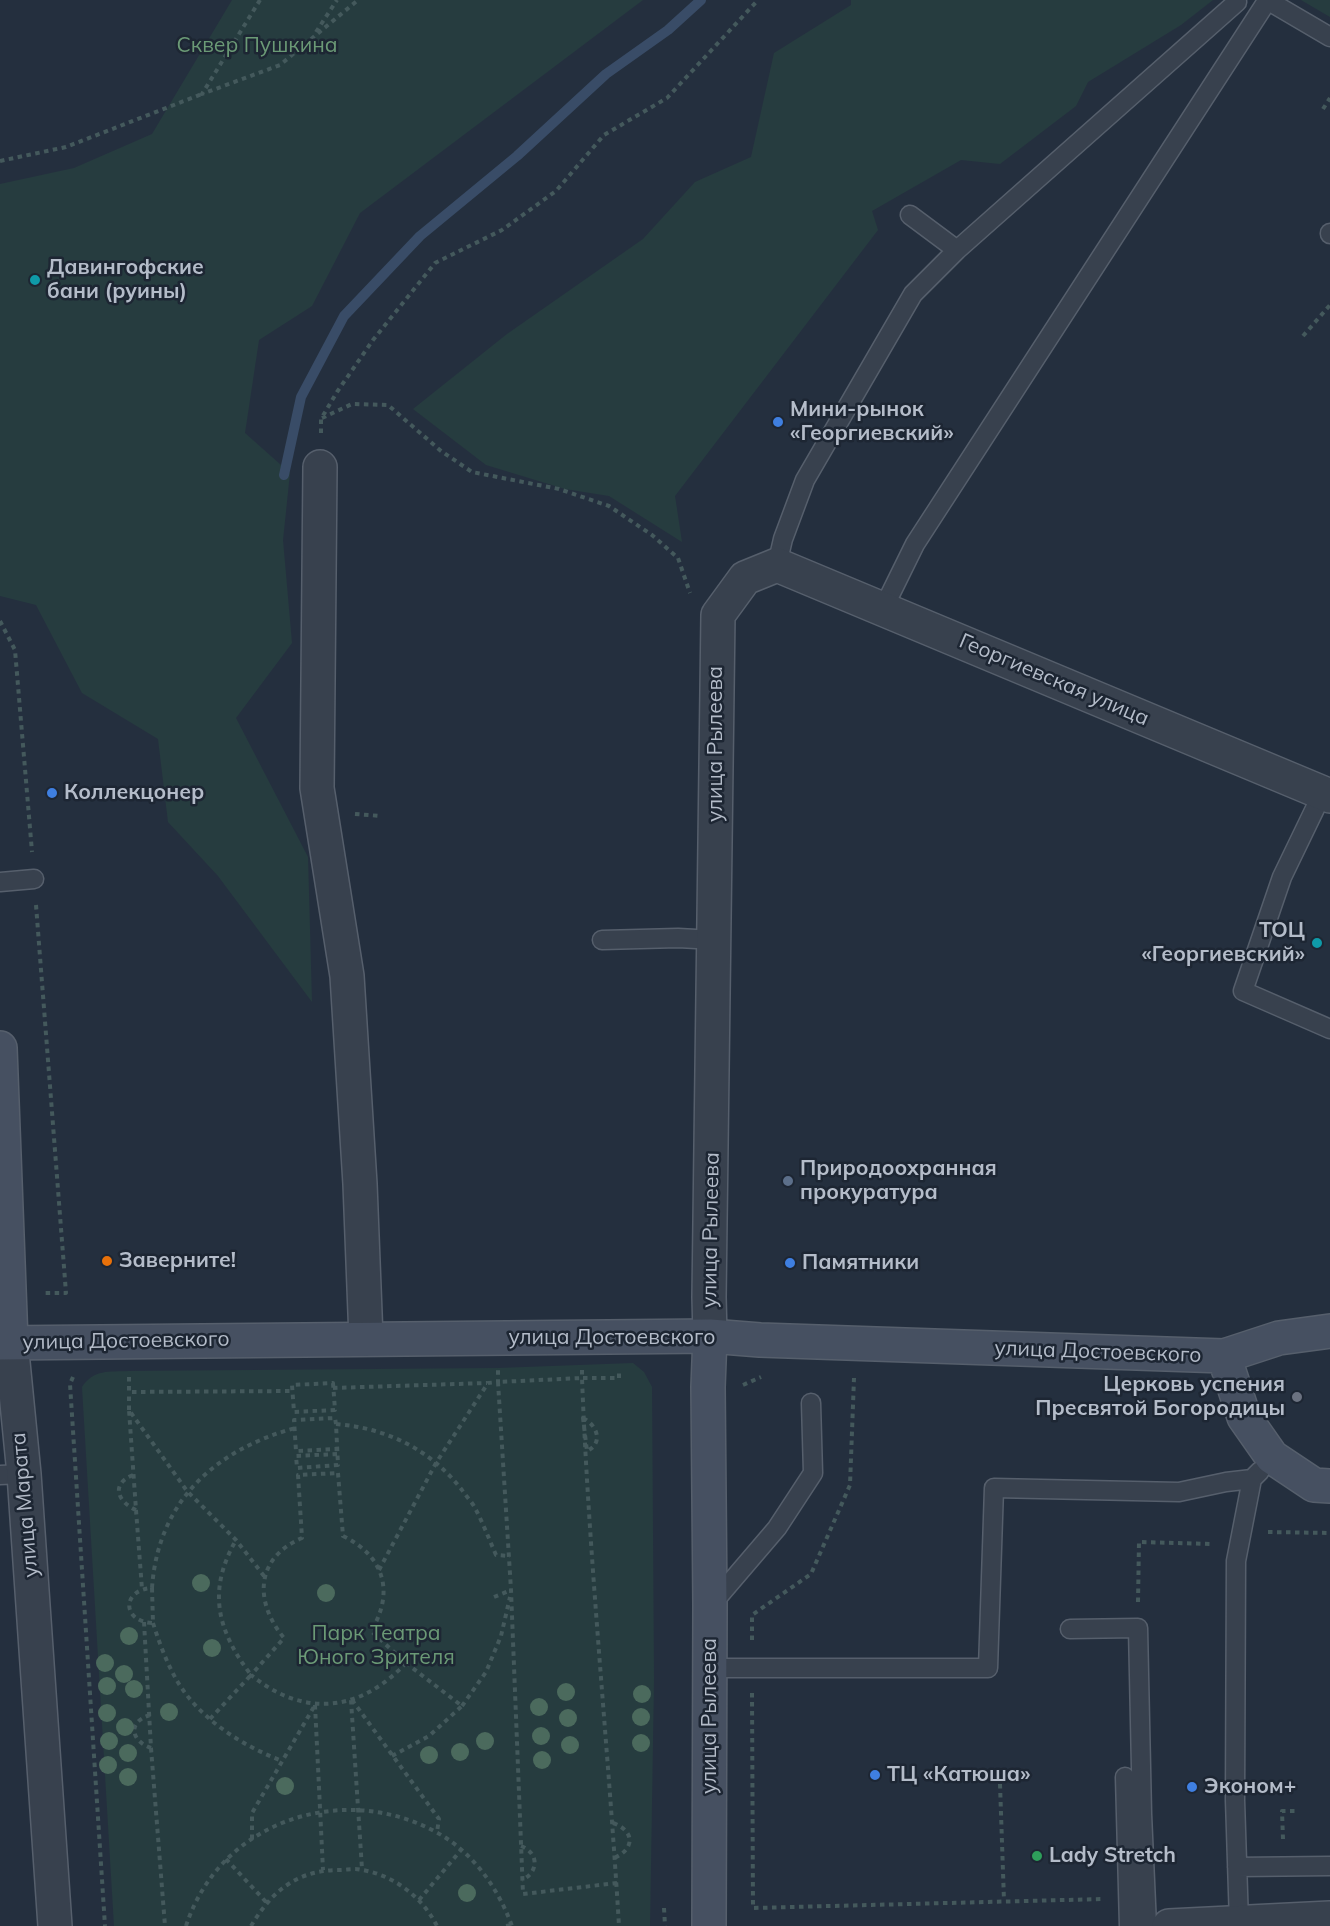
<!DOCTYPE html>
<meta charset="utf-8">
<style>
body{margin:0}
canvas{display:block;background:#242f3e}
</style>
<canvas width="1330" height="1926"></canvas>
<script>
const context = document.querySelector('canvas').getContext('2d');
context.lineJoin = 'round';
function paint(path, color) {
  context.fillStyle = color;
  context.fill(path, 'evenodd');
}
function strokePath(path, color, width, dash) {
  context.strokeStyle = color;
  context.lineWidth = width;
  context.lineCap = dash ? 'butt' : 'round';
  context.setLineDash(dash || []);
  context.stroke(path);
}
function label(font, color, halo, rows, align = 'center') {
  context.font = font + ' Mulish,sans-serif';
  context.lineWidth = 5;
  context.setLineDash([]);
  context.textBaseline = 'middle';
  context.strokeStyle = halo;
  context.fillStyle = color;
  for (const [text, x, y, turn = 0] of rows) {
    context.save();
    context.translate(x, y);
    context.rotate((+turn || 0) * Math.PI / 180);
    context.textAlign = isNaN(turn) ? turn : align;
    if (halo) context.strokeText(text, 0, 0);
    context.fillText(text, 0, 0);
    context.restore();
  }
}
paint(new Path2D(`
 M232,0H643L360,213L312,306L259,340L245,433L290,473L283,540L292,643L236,718L308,857L312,1002L218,876L168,822L158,739L82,693L36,605L0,596V184L74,168L152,134Z
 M851,0H1213L1181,25L1088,82L1076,106L1000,164L961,160L872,211L878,230L675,496L682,542L609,496L565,489L486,465L413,409L507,334L643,239L695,182L751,157L774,53L851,5Z
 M1301,0H1330V17Z
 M633,1363L644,1372L652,1387L654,1680L650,1926H114L82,1387C94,1369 109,1372 129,1371L498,1368Z`), '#263c3f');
strokePath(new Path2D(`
 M284,475L301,397L344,316L420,236L517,156L606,74L668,30L701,0`), '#394c67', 10);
const lane = new Path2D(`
 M1267,0L1330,37
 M910,215L957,250
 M1330,234V233
 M777,565L783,539L805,480L913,294L957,250L1237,2
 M883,609L915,544L1267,1
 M1323,792L1282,877L1243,991L1330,1029
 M0,882L34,879
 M602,940L678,938L715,940
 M0,1475L24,1474
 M712,1604L777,1528L813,1473L811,1403
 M1070,1629L1138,1628L1142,1814L1147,1926
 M710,1668H988L994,1488L1179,1492L1226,1482L1252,1479
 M1125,1777L1129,1926
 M1237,1867L1330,1866
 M1239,1923L1235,1800L1236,1561L1252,1479L1260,1471`);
const street = new Path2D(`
 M320,467L317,788L347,976L360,1184L366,1339
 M710,1336L709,1297L718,615L745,578L777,565L1330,796
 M11,1342L24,1474L55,1926
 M1169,1926L1330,1918`);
const secondary = new Path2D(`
 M0,1048L11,1342
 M0,1343L710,1336L760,1340L1224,1356L1279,1338L1330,1331
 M1224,1356L1244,1417L1272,1457L1314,1485L1330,1486
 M709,1926L710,1605L708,1387L710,1336`);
strokePath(lane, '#565f6c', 21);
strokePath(street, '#565f6c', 36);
strokePath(secondary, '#565f6c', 36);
strokePath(new Path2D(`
 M260,0L202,94L280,65L358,0
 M316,32L337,0
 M1323,109L1330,98
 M0,161L66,147L202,94
 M1303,336L1330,305
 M322,418L352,404L388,405L441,451L472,472L559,489L609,506L652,535L678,558L690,593
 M321,433V419L337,392L373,340L435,263L502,230L556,191L604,135L667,98L758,0
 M0,621L15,650L32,852
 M355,814L381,816
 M36,905L66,1293H43
 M582,1370V1378H619V1371
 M73,1377L70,1384L105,1926
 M129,1377V1392L293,1391
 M333,1383L335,1410L294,1412L292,1385Z
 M743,1385L761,1377
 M333,1388L487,1383
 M129,1410V1392
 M583,1418C597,1425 604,1443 587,1451Z
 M336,1424C387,1428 431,1450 462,1490C466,1496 472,1502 475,1508C483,1523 489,1539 496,1555L510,1556
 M337,1454L296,1456L297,1468L338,1465L336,1424L335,1418L294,1420L296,1451L337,1449
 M338,1473L343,1536C384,1556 395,1592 371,1631L406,1663C360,1712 304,1718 251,1675L284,1638C254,1602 255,1558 302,1538L298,1475Z
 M133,1475C110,1484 118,1502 136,1510L129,1410L187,1491L236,1540L264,1576
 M136,1510L142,1589
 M1268,1532L1330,1533
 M379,1570L436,1463L488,1383L498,1382V1370
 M152,1588C158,1501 215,1450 295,1428
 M152,1588L153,1623C122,1622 121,1590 152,1588Z
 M494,1597L511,1590
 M1138,1602L1139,1542L1213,1544
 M144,1622L151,1748C131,1741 127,1722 150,1715
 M153,1623C159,1642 166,1661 176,1679C198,1718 241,1745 282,1761
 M752,1640V1615L811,1574L850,1485L854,1378
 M752,1693L753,1908L1103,1899
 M351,1700L362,1869
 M352,1700L439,1819L437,1832
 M315,1705L323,1870
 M462,1706L486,1672L501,1636L510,1597
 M210,1719L251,1675C217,1630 207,1591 236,1540
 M151,1748L165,1926
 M392,1756L429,1736L462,1706L406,1663
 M1000,1784L1004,1901
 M613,1823C635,1831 635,1849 614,1858
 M252,1839V1813L315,1705
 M1283,1839L1282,1811H1295
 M521,1846C539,1853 539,1872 522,1880
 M226,1859L267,1903
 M617,1883L523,1894L511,1590L498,1382L582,1378C589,1561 608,1743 619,1926
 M419,1900L461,1850
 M664,1908L665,1926
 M186,1926C220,1821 342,1781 436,1832C473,1852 498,1888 512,1926
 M251,1926C260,1911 272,1895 287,1885C303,1874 321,1870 339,1870C347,1870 355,1868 362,1870C394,1875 423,1898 437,1926
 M506,1926L512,1925`), '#44595c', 4, [4.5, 4.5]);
strokePath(lane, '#38414e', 18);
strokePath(street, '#38414e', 33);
strokePath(secondary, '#465061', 33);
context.fillStyle = '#4b6a5d';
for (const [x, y] of [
 [201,1583],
 [326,1593],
 [129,1636],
 [212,1648],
 [105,1663],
 [124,1674],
 [107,1686],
 [134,1689],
 [566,1692],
 [642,1694],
 [539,1707],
 [169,1712],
 [107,1713],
 [641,1717],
 [568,1718],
 [125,1727],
 [541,1736],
 [109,1741],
 [485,1741],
 [641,1743],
 [570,1745],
 [460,1752],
 [128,1753],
 [429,1755],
 [542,1760],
 [108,1765],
 [128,1777],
 [285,1786],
 [467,1893]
]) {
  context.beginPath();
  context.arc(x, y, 9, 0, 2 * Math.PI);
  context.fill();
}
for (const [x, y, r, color] of [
 [35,280,6,"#0f9aa8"],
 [778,422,6,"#3f7fe0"],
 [52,793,6,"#3f7fe0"],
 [1317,943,6,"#0f9aa8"],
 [788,1181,6,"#5c6f8a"],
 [107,1261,6,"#e8710a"],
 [790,1263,6,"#3f7fe0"],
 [1297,1397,6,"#6b7280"],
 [875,1775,6,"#3f7fe0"],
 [1192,1787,6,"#3f7fe0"],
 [1037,1856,6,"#2e9e5b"]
]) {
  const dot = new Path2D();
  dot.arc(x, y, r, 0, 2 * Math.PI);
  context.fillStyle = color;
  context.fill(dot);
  strokePath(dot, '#1d2633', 2);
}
label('21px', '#6b9a76', '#1d2633', [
 ["Сквер Пушкина",257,46],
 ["Парк Театра",376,1634],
 ["Юного Зрителя",376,1658]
]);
label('bold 21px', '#b4bcc9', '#1d2633', [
 ["Давингофские",47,268],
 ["бани (руины)",47,292],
 ["Мини-рынок",790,410],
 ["«Георгиевский»",790,434],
 ["Коллекцонер",64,793],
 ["ТОЦ",1305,931,"right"],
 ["«Георгиевский»",1305,955,"right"],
 ["Природоохранная",800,1169],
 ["прокуратура",800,1193],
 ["Заверните!",119,1261],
 ["Памятники",802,1263],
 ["Церковь успения",1285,1385,"right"],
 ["Пресвятой Богородицы",1285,1409,"right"],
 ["ТЦ «Катюша»",887,1775],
 ["Эконом+",1204,1787],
 ["Lady Stretch",1049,1856]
], 'left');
label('21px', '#b4bcc9', '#1d2633', [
 ["Георгиевская улица",1054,680,23],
 ["улица Рылеева",716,744,-90],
 ["улица Рылеева",711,1230,-89],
 ["улица Достоевского",612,1338],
 ["улица Достоевского",126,1341,-1],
 ["улица Достоевского",1098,1352,2],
 ["улица Марата",25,1505,-95],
 ["улица Рылеева",710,1716,-90]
]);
</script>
